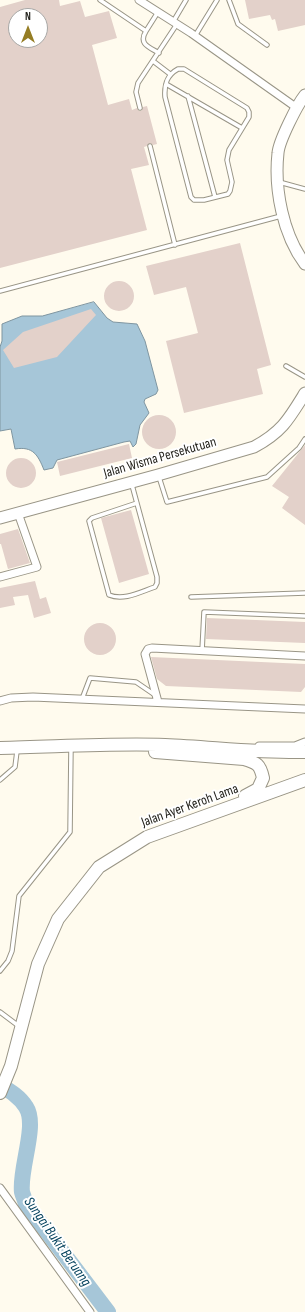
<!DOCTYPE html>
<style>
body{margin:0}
#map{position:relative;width:305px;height:1312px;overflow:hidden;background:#fffbee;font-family:"Sofia Sans Condensed",sans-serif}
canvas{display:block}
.north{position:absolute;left:8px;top:8px;width:40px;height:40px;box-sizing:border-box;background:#fff;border:1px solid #a7a7a5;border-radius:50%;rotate:0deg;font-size:11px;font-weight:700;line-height:16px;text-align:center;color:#24231d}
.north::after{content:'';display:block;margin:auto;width:14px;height:18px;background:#957d24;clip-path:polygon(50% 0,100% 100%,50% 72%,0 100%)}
</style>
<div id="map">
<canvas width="305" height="1312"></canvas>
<div class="north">N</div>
</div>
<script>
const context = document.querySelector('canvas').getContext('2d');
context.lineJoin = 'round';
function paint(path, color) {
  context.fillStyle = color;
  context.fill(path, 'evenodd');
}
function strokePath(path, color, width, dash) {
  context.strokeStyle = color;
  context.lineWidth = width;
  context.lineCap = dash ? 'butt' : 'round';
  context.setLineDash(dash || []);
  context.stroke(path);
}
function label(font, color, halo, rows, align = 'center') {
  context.font = font + ' "Sofia Sans Condensed",sans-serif';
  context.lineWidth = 4;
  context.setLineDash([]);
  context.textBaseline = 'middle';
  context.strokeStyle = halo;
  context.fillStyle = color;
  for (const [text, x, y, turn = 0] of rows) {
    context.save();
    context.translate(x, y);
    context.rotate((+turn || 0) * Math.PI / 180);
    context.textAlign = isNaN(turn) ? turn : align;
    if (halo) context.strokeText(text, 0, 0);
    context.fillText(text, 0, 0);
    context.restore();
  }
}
const water = new Path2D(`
 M94,302L107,318L113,322L137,324L145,341L158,390L156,394L145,399L144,402L149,413L140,425L136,444L133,447L130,441L124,442L57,460L53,468L44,470C38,455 33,446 15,449L11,429L0,431V347L2,341V324L22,316H42Z`);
paint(water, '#a6c6d8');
strokePath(water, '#7f95a0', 1);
strokePath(new Path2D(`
 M0,1085C10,1091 20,1097 26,1107C38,1125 19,1169 22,1192C23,1196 25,1200 26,1204L108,1312`), '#a6c6d8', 16);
paint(new Path2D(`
 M25,0H59L60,6L80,1L85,17L109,11L117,38L92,45L108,105L129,99L132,110L137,108L139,111H141L143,107L147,106L157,144L153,145L150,143L147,146L144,147L149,165L131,169L147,230L0,268V7ZM16,16H40V40H16Z
 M245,0H305V25L278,31L275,19L272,20L270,15L249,19Z
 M240,243L271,365L257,369L263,394L184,413L166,341L198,333L186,287L154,295L146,266Z
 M104 296a15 15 0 1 1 30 0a15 15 0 1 1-30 0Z
 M91,309L96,315L57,357L14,368L3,350L23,332Z
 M142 432a17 17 0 1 1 34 0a17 17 0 1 1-34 0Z
 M129,444L132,458L60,476L57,462Z
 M305,445V525L282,508L289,497L272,486Z
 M6 473a15 15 0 1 1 30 0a15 15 0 1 1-30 0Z
 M131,510L149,574L119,583L101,518Z
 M18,529L30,563L8,569L1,544H0V534Z
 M35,581L40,599L46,597L51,613L34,618L28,595L13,597L15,605L0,608V588Z
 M207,618L305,622V643L206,639Z
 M84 639a16 16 0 1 1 32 0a16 16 0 1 1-32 0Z
 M151,657L305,664V687L301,692L166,686L157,679Z`), '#e3d1ca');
const lane = new Path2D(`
 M100,0L146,31L158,12
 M229,0L238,24L267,45
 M173,22L186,0
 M146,31C138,44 149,47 159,53
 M195,36L217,0
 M153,61L170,74
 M178,69H184L247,108L249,112V117L229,150L227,160L232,182L230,191L228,194L204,200H194L191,197L165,97C164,84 167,75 178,69Z
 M166,84L242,128
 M188,96L215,197
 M140,108L136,92L138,83L177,24
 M150,146L175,245
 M279,182L305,189
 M0,291L281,216
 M286,366L305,377
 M159,477L167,502L267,477L299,448L305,439
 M132,485L157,577V583L155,587C140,592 124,601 109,595L89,521L92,518L137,503
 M191,597L305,593
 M202,651L204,612L305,616
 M82,699L90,678L136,682L155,695
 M0,780L15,767L17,751
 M0,971L8,961L12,951L19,896L70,832L71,747
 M0,1012L20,1027`);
const street = new Path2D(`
 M139,0L191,33L297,108
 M0,577L37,567L18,513
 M0,701L11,698L33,697L305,709
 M158,702L145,654L148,649L152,648L305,656
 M259,746H295L305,742
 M0,1188L90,1312`);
const secondary = new Path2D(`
 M305,95C297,105 279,141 278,153C274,189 283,235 305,264
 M0,518L158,475L254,447C282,432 289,419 305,393`);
const primary = new Path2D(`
 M0,748C55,747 110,743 165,745C212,747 258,753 305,752
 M155,752L244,759C257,763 260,764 263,778L258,789L245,796
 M0,1093L11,1066L38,964L58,919L99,867L147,837L305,780`);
strokePath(lane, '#999586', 5.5);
strokePath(street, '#999586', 9);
strokePath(secondary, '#999586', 13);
strokePath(primary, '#999586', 14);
strokePath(lane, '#fff', 3.5);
strokePath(street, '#fff', 7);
strokePath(secondary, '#fff', 11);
strokePath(primary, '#fff', 12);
label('14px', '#24231d', '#fff', [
 ["Jalan Wisma Persekutuan",160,458,-16],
 ["Jalan Ayer Keroh Lama",190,806,-20]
]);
label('italic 15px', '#05425d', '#fff', [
 ["Sungai Bukit Beruang",57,1242,55]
]);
</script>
